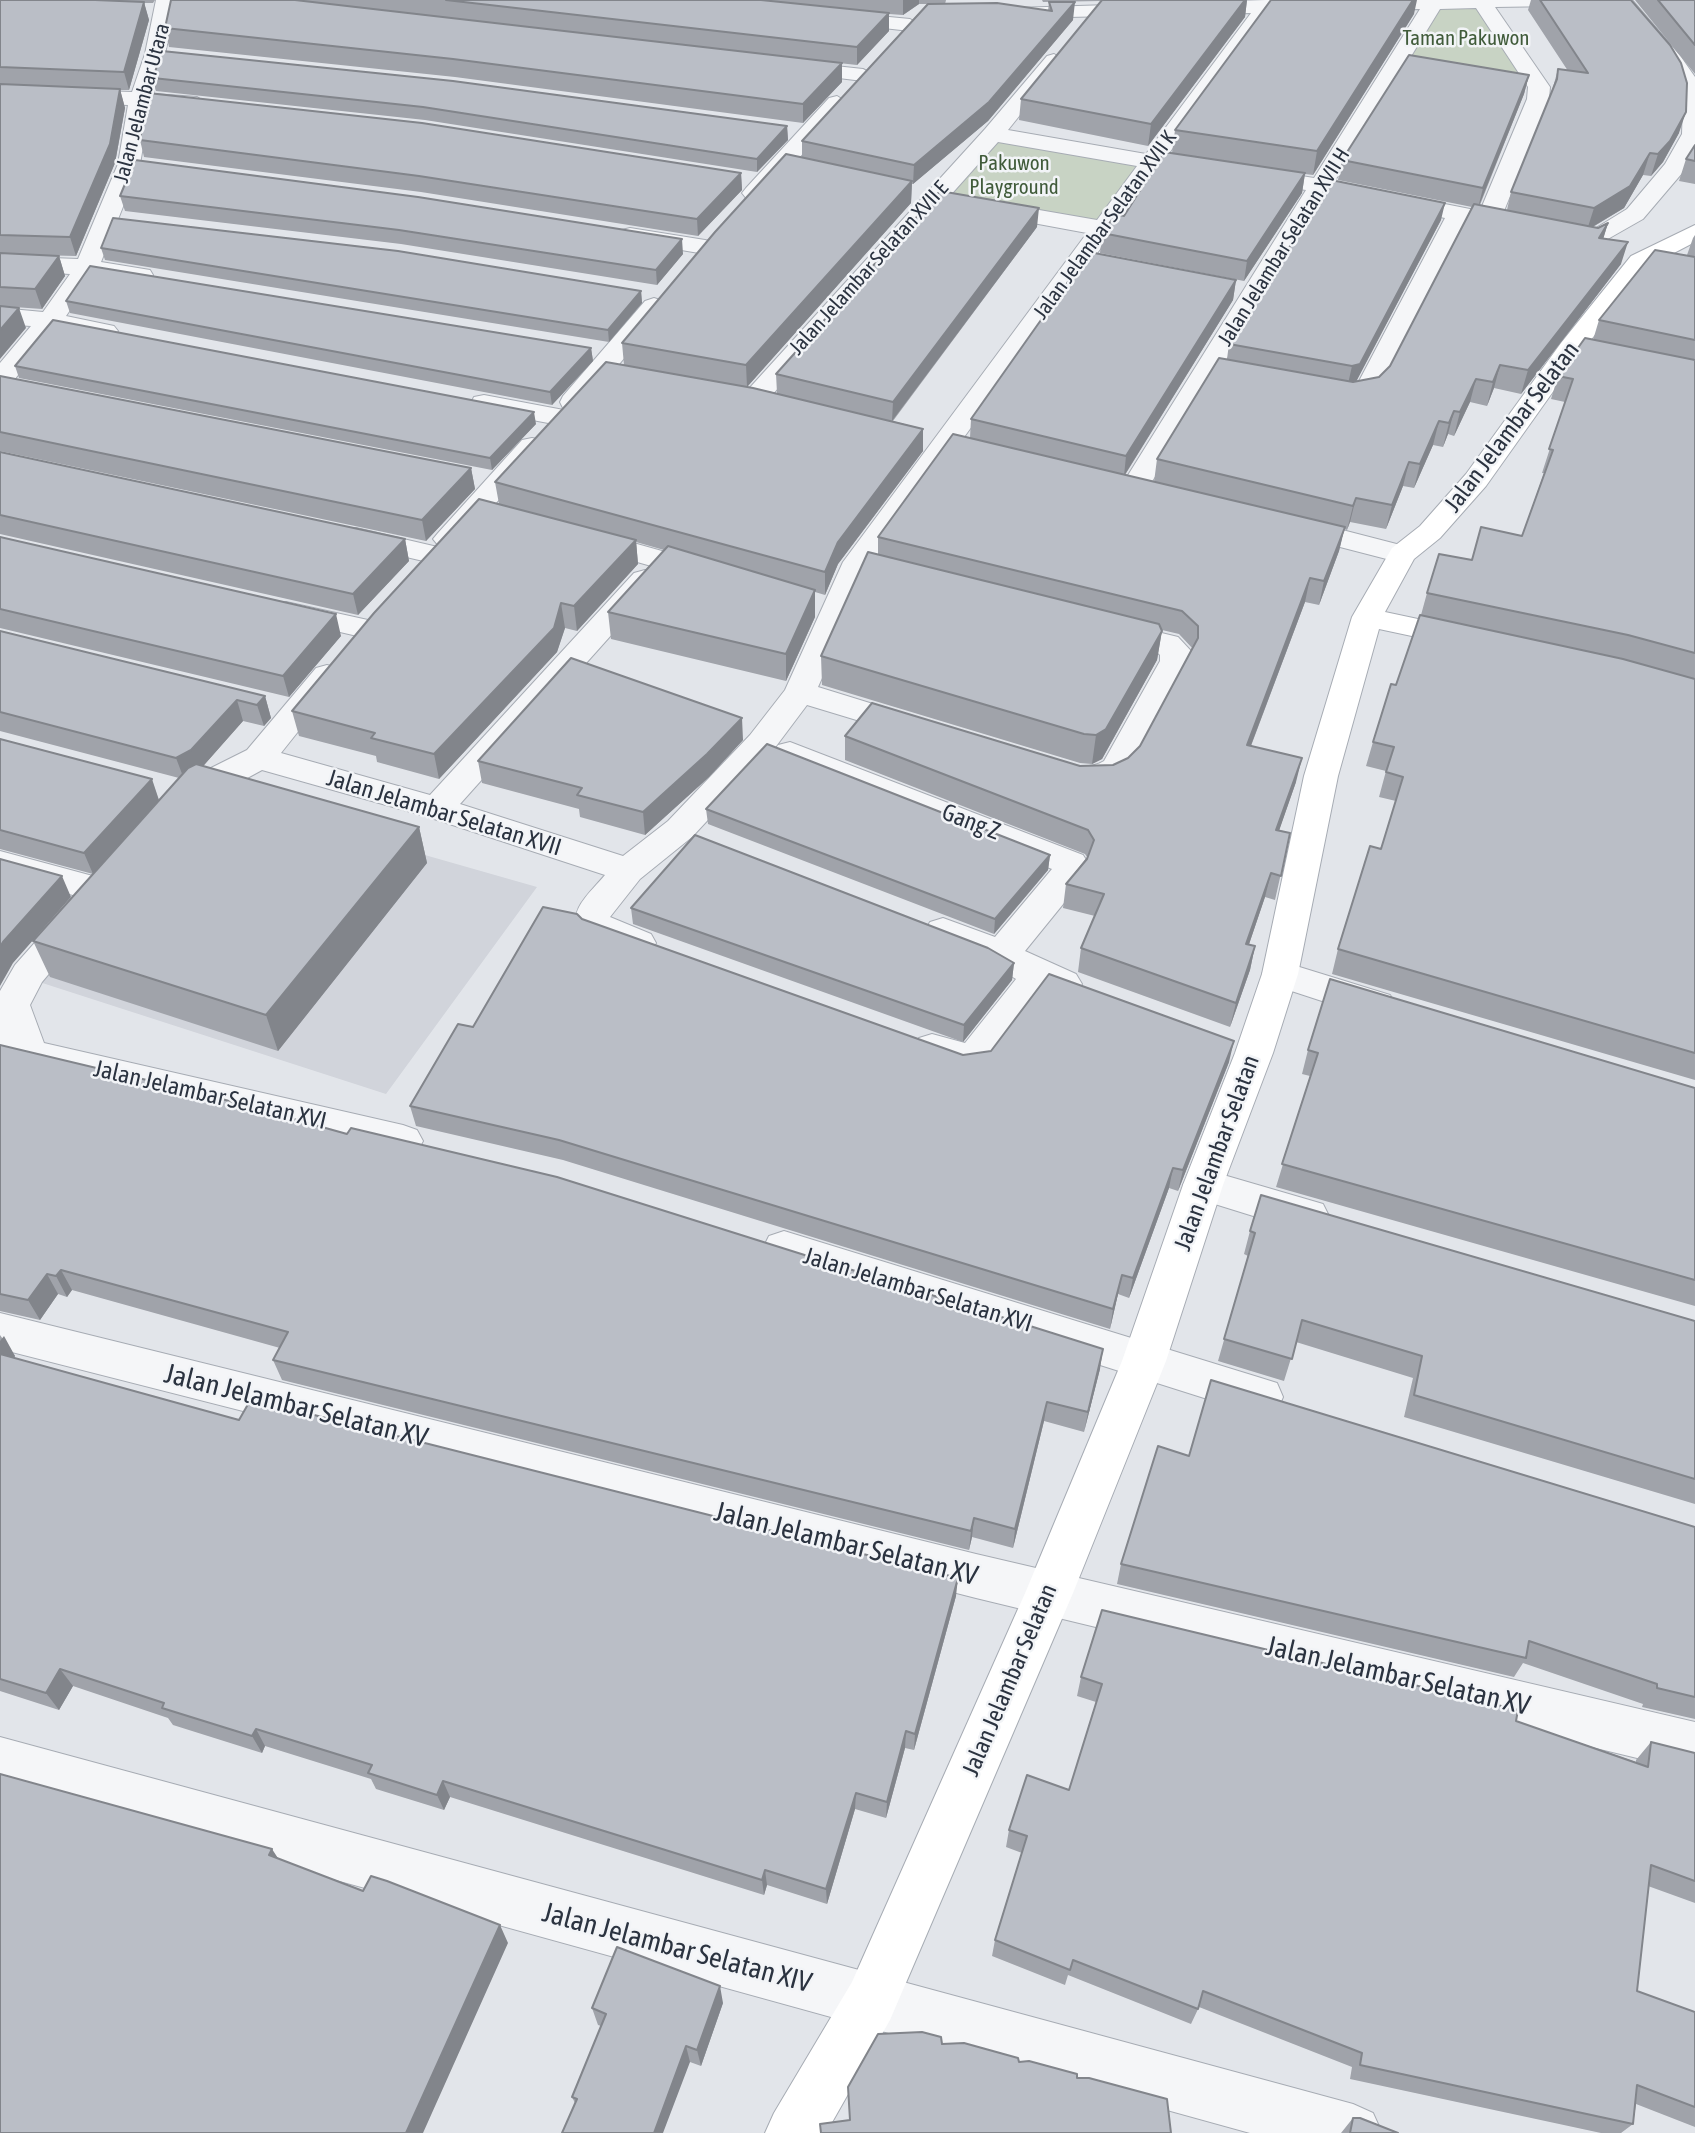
<!DOCTYPE html>
<style>
body{margin:0}
canvas{display:block;background:#e2e5ea}
</style>
<canvas width="1695" height="2133"></canvas>
<script>
const context = document.querySelector('canvas').getContext('2d');
context.lineJoin = 'round';
function paint(path, color) {
  context.fillStyle = color;
  context.fill(path, 'evenodd');
}
function strokePath(path, color, width, dash) {
  context.strokeStyle = color;
  context.lineWidth = width;
  context.lineCap = dash ? 'butt' : 'round';
  context.setLineDash(dash || []);
  context.stroke(path);
}
function label(font, color, halo, rows, align = 'center') {
  context.font = font + ' "Asap Condensed",sans-serif';
  context.lineWidth = 5;
  context.setLineDash([]);
  context.textBaseline = 'middle';
  context.strokeStyle = halo;
  context.fillStyle = color;
  for (const [text, x, y, turn = 0] of rows) {
    context.save();
    context.translate(x, y);
    context.rotate((+turn || 0) * Math.PI / 180);
    context.textAlign = isNaN(turn) ? turn : align;
    if (halo) context.strokeText(text, 0, 0);
    context.fillText(text, 0, 0);
    context.restore();
  }
}
paint(new Path2D(`
 M204,792L537,887L386,1094L30,979Z`), '#d1d4db');
paint(new Path2D(`
 M1484,4L1533,84L1403,61L1439,6Z
 M993,134L1150,162L1102,228L932,198Z`), '#c8d3c4');
const street = new Path2D(`
 M156,0H176L165,54L153,94L197,97L208,104L197,111L150,106L140,164L101,262L150,270L153,275L150,280L141,282L94,275L66,316L114,326L118,331L114,336L105,339L56,329L9,386L0,388V363L31,326L0,324V308L43,312L70,274L0,270V256L78,259L118,164L128,105L0,100V88L132,92L145,54Z
 M1266,0H1568L1558,6L1495,7L1550,87L1549,99L1502,216L1588,233L1627,209L1665,164L1682,134L1683,104L1677,83L1666,64L1611,0H1632L1681,57L1695,77V151L1683,172L1643,219L1592,248L1467,223L1382,388C1369,408 1341,403 1322,398L1318,392L1322,386C1334,383 1347,390 1358,383L1445,218L1327,194L1148,488L1144,494L1134,497L1124,494L1120,488L1306,190L1252,182L1241,175L1252,168L1314,178L1420,9L1271,12L1167,156L1180,158L1183,163L1180,168L1158,169L873,563L818,687L928,721L932,728L928,735L916,738L807,705L774,749L692,837L640,879L610,917L651,934L656,943L651,952L638,956L579,934C566,911 591,892 605,875L425,816L262,770L194,807L182,810L170,807L165,799L175,786L247,750L316,668L327,665L338,668L343,675L281,753L430,795L634,573L645,570L656,573L660,579L656,585L460,804L623,856L668,821L750,735L785,690L843,562L1087,233L979,213L975,208L979,203L987,201L1097,220L1137,166L998,142L763,405H745L741,399L745,393L985,129L1047,56L1054,54L1064,60L1008,130L1146,154L1251,13L1022,18L1015,16L1012,12L1015,8ZM1476,8L1528,87L1527,99L1480,211L1334,182L1440,9Z
 M837,12L910,19L920,25L910,31L830,22L827,18L830,14Z
 M789,61L863,69L874,75L863,81L782,71L778,67Z
 M837,96L848,103L845,108L762,198H746L742,193L746,188L829,98Z
 M630,228L705,240L714,242L717,247L714,252L705,254L622,240L618,235L622,230Z
 M654,298L663,301L667,306L663,311L583,408H563L560,402L563,396L645,301Z
 M484,395L569,411L573,417L569,423L559,425L474,409L471,403L474,397Z
 M532,438L542,440L546,446L542,452L458,545L448,548L438,545L433,539L438,533L522,440Z
 M1292,517L1412,548L1417,554L1412,560L1402,563L1282,532L1277,526L1282,520Z
 M356,528L442,548L447,554L442,560L432,563L346,543L341,537L346,531Z
 M587,530L719,567L723,573L719,579L708,582L577,545L572,539L577,533Z
 M286,602L377,622L381,629L377,636L366,638L275,617L271,611L275,605Z
 M1108,620L1178,637L1192,652V661C1179,684 1143,763 1127,776C1109,793 1087,791 1065,785L1060,777L1065,769C1080,765 1091,769 1104,761L1160,661V655L1156,651L1097,636L1093,629L1097,622Z
 M790,742L1083,855L1088,863L1081,882L1025,951L1076,974L1082,984L1076,994L1063,997L1046,992L987,1070C965,1077 940,1065 919,1058L913,1048L919,1038L932,1034L965,1043L1016,979L989,963L930,940L925,931L930,922L943,918L995,937L1052,869L778,761L773,753L778,745Z
 M0,851L115,882L120,891L115,900L102,903L0,875Z
 M75,908L88,912L93,921L42,982L30,1005L44,1043L403,1125L417,1130L423,1141L417,1152L403,1157L0,1061V991L15,965L62,912Z
 M1280,961L1390,995L1396,1005L1390,1015L1377,1019L1267,983L1262,974L1267,965Z
 M1203,1169L1323,1204L1329,1216L1323,1228L1308,1233L1189,1196L1183,1185L1189,1174Z
 M784,1231L1261,1378L1277,1383L1283,1397L1277,1411L1261,1416L769,1260L763,1248L769,1236Z
 M0,1313L976,1554L1695,1722V1772L976,1598L0,1349Z
 M0,1737L1353,2104L1373,2113L1382,2133H1250L0,1787Z`);
const secondary = new Path2D(`
 M1695,225V242L1649,266L1579,355L1486,486L1440,538L1414,559L1385,612L1479,632L1484,639L1479,646L1468,648L1379,629L1338,776L1298,974L1273,1053L1223,1185L1166,1361L1073,1593L890,2020L826,2133H765L774,2113L852,1982L1026,1591L1122,1361L1183,1185L1235,1053L1262,974L1304,776L1352,617L1392,548L1420,526L1466,474L1561,343L1631,256Z`);
strokePath(street, '#a7acb4', 2);
strokePath(secondary, '#a7acb4', 2);
paint(street, '#f5f6f8');
paint(secondary, '#fff');
paint(new Path2D(`
 M0,0H155L153,3H144L149,20L129,90H120L125,108L115,163L76,256L37,255L59,256L65,276L42,309L0,306Z
 M171,0H946L945,4L1048,11L1049,2L1073,20L988,121L913,184H912L911,203L747,387L777,393L776,374L1037,227L893,421L923,429V451L838,564L825,595L815,592V617L786,681L611,639L608,612L664,550L636,542L638,564L577,631L565,628L557,652L439,779L377,762L376,756L299,736L292,711L499,504L495,482L624,365L622,343L802,157V141L927,4H919L903,15L889,14V31L857,65L748,53L842,63V82L803,123L455,77L169,47L165,28Z
 M1042,0H1247L1245,17L1148,146L1019,120L1021,99L1101,1L1043,2Z
 M1531,0H1631L1679,133L1663,162L1651,176L1643,175L1624,208L1593,227L1598,228L1608,223L1603,239L1621,264L1521,394L1494,388L1487,406L1470,402L1454,436L1448,434L1443,447L1433,445L1414,488L1403,486L1386,529L1350,522L1347,530L1344,529L1339,551L1319,605L1305,602L1251,746L1296,782L1279,830L1290,833L1275,900L1265,897L1249,944L1255,946L1250,970L1230,1027L1078,972L1081,948L1095,916L1063,908L1066,884L1087,857L1085,854L845,760V736L1080,766L1113,765L1128,758L1140,746L1193,649L1179,634L1162,630L1157,660L1102,759L1092,764L1080,763L822,685L821,656L878,554V537L970,438L971,419L1236,280L1233,300L1125,475L1154,482L1157,459L1227,359L1229,344L1441,220L1356,381L1379,377L1390,366L1472,207L1338,180L1342,160L1529,75L1524,94L1480,205L1507,210L1511,192L1552,91L1558,69L1568,71L1528,10Z
 M1635,0H1695V74Z
 M1414,14L1313,175L1305,174L1302,193L1244,281L1100,253L1102,233L1124,216L1172,153L1175,130Z
 M153,78L787,126L788,140L757,172L425,120L156,91Z
 M140,140L741,173L742,190L698,236L421,192L144,157Z
 M1695,145V184L1679,181L1686,159Z
 M120,196L683,254L657,285L401,244L125,211Z
 M1695,235V1080L1332,974L1338,949L1381,849L1396,801L1379,797L1386,771L1366,766L1373,742L1396,685L1421,615L1427,593L1472,560L1522,536L1544,473H1542L1565,402L1551,399L1558,376L1593,340L1599,320L1687,255L1693,238Z
 M101,248L641,291L642,303L609,342L105,260Z
 M66,301L591,348L593,361L552,405L70,313Z
 M15,366L536,424L492,470L19,378Z
 M0,376L471,468L475,489L426,541L0,451Z
 M0,452L405,539L409,561L358,615L0,534Z
 M0,537L341,636L289,697L0,628Z
 M0,631L265,696L271,718L264,726L243,721L203,766L419,827L427,863L278,1051L50,977L33,941L179,778L0,731Z
 M0,739L152,779L93,874L0,849Z
 M743,740L709,777L645,835L580,817L579,809L482,783L478,761Z
 M706,809L1050,855L1048,870L994,934L708,824Z
 M631,908L1014,963L1012,980L963,1042L633,924Z
 M582,919L963,1055L1229,1062L1178,1191L1169,1188L1129,1298L1118,1294L1110,1329L563,1160L416,1126L410,1106L473,1027Z
 M0,1045L1100,1369L1084,1432L1044,1421L1013,1548L972,1537L969,1550L282,1380L273,1360L280,1348L72,1290L67,1297L58,1294L40,1320L0,1311Z
 M1308,1050L1695,1088V1306L1276,1187L1310,1076L1302,1074Z
 M1250,1231L1695,1321V1504L1404,1417L1413,1378L1296,1342L1284,1381L1218,1361L1248,1256L1244,1254Z
 M0,1335L15,1356L14,1358L239,1420L956,1596L914,1750L905,1748L886,1818L855,1809L827,1904L767,1885L764,1895L450,1797L444,1810L376,1789L371,1779L265,1746L262,1753L173,1725L168,1718L73,1686L59,1710L0,1691Z
 M1189,1456L1695,1527V1719L1642,1707L1643,1704L1523,1663L1514,1677L1117,1584L1121,1564Z
 M1081,1677L1516,1721L1636,1762V1760L1651,1742L1695,1753V1903L1648,1886L1637,1991L1695,2012V2127L1636,2104L1633,2124L1621,2133H1601L1350,2079L1352,2067L1199,2007L1191,2024L1068,1975L1065,1985L992,1956L995,1940L1022,1853L1006,1847L1009,1830L1069,1790L1096,1702L1077,1696Z
 M723,2003L701,2066L690,2062L575,2103L572,2097L601,2026L598,2025L592,2008Z
 M1353,2118L1398,2133H1341Z`), '#a0a3aa');
paint(new Path2D(`
 M903,0H919V4L903,15Z
 M1245,0H1247L1245,17L1148,146L1151,124Z
 M1413,0H1417L1414,14L1313,175L1317,151Z
 M144,2L149,20L129,90L124,72Z
 M1075,2L1073,20L988,121L913,184L914,165Z
 M889,13V31L857,65V47Z
 M842,63V82L803,123V104Z
 M1529,75L1524,94L1478,208L1483,188Z
 M120,89L125,108L115,163L76,256L70,237Z
 M1686,112L1679,133L1663,162L1651,176L1658,154Z
 M787,126L788,140L757,172V159Z
 M1650,153L1643,175L1624,208L1587,230L1594,208Z
 M741,173L742,190L698,236L697,219Z
 M1305,173L1302,193L1244,281L1247,261Z
 M912,181L911,203L747,387L746,365Z
 M1445,203L1441,220L1356,382L1348,384L1352,366Z
 M1039,208L1037,227L892,421L893,402Z
 M1608,223L1601,246L1599,238Z
 M682,239L683,254L657,285L656,270Z
 M1628,242L1621,264L1521,394L1528,370Z
 M59,256L65,276L42,309L35,289Z
 M1236,280L1233,300L1124,476L1126,456Z
 M641,291L642,303L609,342L608,330Z
 M19,308L26,328L0,359V330Z
 M591,348L593,361L552,405L550,392Z
 M1500,365L1494,388L1487,406L1493,382Z
 M1476,379L1470,402L1454,436L1460,412Z
 M1454,411L1448,434L1443,447L1449,423Z
 M534,412L536,424L492,470L490,458Z
 M1439,421L1433,445L1414,488L1420,464Z
 M923,429V451L838,564L825,595V572L838,542Z
 M1409,462L1403,486L1386,529L1392,505Z
 M471,468L475,489L426,541L422,520Z
 M1356,498L1350,522L1347,530L1353,506Z
 M1345,527L1339,551L1319,605L1324,581Z
 M405,539L409,561L358,615L353,594Z
 M636,540L638,564L577,631L574,606Z
 M1310,578L1305,602L1242,769L1247,745Z
 M815,590V617L786,681V654Z
 M561,603L565,628L557,652L439,779L434,754Z
 M336,614L341,636L289,697L283,676Z
 M1162,631L1157,660L1102,759L1092,764L1096,735Z
 M265,696L271,718L264,726L257,705Z
 M237,700L243,721L198,772L184,779L176,758Z
 M742,718L743,740L709,777L645,835L643,812Z
 M1302,758L1296,782L1271,854L1276,830Z
 M152,779L159,800L93,874L84,853Z
 M419,827L427,863L278,1051L266,1015Z
 M1050,855L1048,870L994,934L995,919Z
 M1271,873L1265,897L1241,968L1246,944Z
 M62,876L71,897L13,963L0,986V947L3,942Z
 M1255,946L1250,970L1230,1027L1236,1003Z
 M1014,963L1012,980L963,1042L964,1025Z
 M1234,1041L1229,1062L1178,1191L1183,1170Z
 M1173,1168L1169,1188L1129,1298L1133,1278Z
 M61,1270L72,1290L67,1297L56,1276Z
 M47,1274L58,1294L40,1320L28,1300Z
 M1122,1275L1118,1294L1110,1329L1113,1309Z
 M4,1336L15,1356L5,1371L0,1364V1341Z
 M1103,1349L1100,1369L1084,1432L1088,1412Z
 M1047,1402L1044,1421L1013,1548L1015,1529Z
 M974,1518L972,1537L969,1550L971,1531Z
 M958,1578L956,1596L914,1750L915,1734Z
 M60,1669L73,1686L59,1710L46,1693Z
 M256,1729L265,1746L262,1753L252,1736Z
 M906,1731L905,1748L886,1818L887,1802Z
 M443,1781L450,1797L444,1810L437,1795Z
 M856,1793L855,1809L827,1904L826,1889Z
 M272,1849L285,1869L269,1855Z
 M765,1870L767,1885L764,1895L762,1880Z
 M500,1925L508,1943L423,2133H406Z
 M720,1986L723,2003L701,2066L697,2050Z
 M686,2046L690,2062L663,2133H654Z`), '#82858b');
const building = new Path2D(`
 M0,0H95L144,2L124,72L0,67Z
 M171,0H295L842,63L803,104L453,59L165,28Z
 M446,0H761L889,13L857,47Z
 M1102,0H1245L1151,124L1021,99Z
 M1271,0H1413L1317,151L1175,130Z
 M1540,0H1631L1670,45L1681,63L1687,83L1686,112L1670,141L1658,154L1650,153L1630,186L1594,208L1511,192L1557,79L1558,69L1588,73Z
 M1658,0H1695V45Z
 M1049,2H1075L989,102L914,165L802,141L928,4L997,3L1052,11Z
 M162,51L453,81L787,126L757,159L423,107L153,78Z
 M1409,55L1529,75L1483,188L1342,160Z
 M0,84L120,89L110,144L70,237L0,235Z
 M148,93L422,123L741,173L697,219L419,176L140,140Z
 M1695,145V161L1686,159Z
 M1164,152L1305,173L1247,261L1102,233L1116,214L1124,216Z
 M786,154L912,181L746,365L622,343L715,232Z
 M135,160L418,197L682,239L656,270L399,230L120,196Z
 M1331,180L1445,203L1360,364L1352,366L1229,344Z
 M940,191L1039,208L893,402L776,374Z
 M1474,204L1598,228L1608,223L1599,238L1628,242L1528,370L1500,365L1493,382L1476,379L1460,412L1454,411L1449,423L1439,421L1420,464L1409,462L1392,505L1356,498L1353,506L1157,459L1219,358L1353,382L1379,377L1390,366Z
 M113,218L398,251L641,291L608,330L101,248Z
 M1655,250L1695,257V340L1599,320Z
 M1089,252L1236,280L1126,456L971,419Z
 M0,253L59,256L35,289L0,287Z
 M90,266L591,348L550,392L66,301Z
 M0,306L19,308L0,330Z
 M53,320L534,412L490,458L15,366Z
 M1585,338L1695,360V653L1628,635L1427,593L1439,554L1472,560L1481,527L1522,536L1553,450L1549,449L1573,379L1558,376Z
 M606,362L753,388L923,429L838,542L825,572L495,482Z
 M0,376L471,468L422,520L0,432Z
 M953,434L1345,527L1324,581L1310,578L1247,745L1302,758L1276,830L1290,833L1281,876L1271,873L1246,944L1255,946L1236,1003L1081,948L1104,894L1066,884L1087,859L1094,840L1088,830L845,736L872,703L1080,766L1113,765L1128,758L1140,746L1198,638V626L1182,611L878,537Z
 M0,452L405,539L353,594L0,515Z
 M479,499L636,540L574,606L561,603L554,628L434,754L371,738L375,733L292,711L374,613Z
 M0,537L336,614L283,676L0,609Z
 M668,546L815,590L786,654L608,612Z
 M868,552L1159,624L1162,631L1106,729L1096,735L1084,734L821,656Z
 M1420,615L1623,659L1695,679V1053L1338,949L1370,846L1381,849L1403,777L1386,772L1394,747L1373,742L1391,684L1396,685Z
 M0,631L265,696L257,705L237,700L191,750L176,758L0,712Z
 M571,658L742,718L707,754L643,812L577,795L582,788L478,761Z
 M0,739L152,779L84,853L0,830Z
 M767,744L1050,855L995,919L706,809Z
 M196,764L419,827L266,1015L33,941L188,768Z
 M695,835L988,948L1014,963L964,1025L631,908Z
 M0,859L62,876L3,942L0,947Z
 M543,907L577,914L582,919L963,1055L991,1051L1049,974L1234,1041L1183,1170L1173,1168L1133,1278L1122,1275L1113,1309L559,1140L410,1106L458,1024L473,1027Z
 M1330,979L1695,1088V1280L1282,1164L1318,1053L1308,1050Z
 M0,1045L197,1092L347,1134L351,1128L557,1177L1103,1349L1088,1412L1047,1402L1015,1529L974,1518L971,1531L273,1360L288,1332L61,1270L56,1276L47,1274L28,1300L0,1294Z
 M1261,1195L1695,1321V1479L1414,1395L1422,1356L1302,1320L1292,1359L1224,1339L1255,1233L1250,1231Z
 M0,1354L239,1420L251,1399L958,1578L915,1734L906,1731L887,1802L856,1793L826,1889L765,1870L762,1880L443,1781L437,1795L368,1773L372,1765L256,1729L252,1736L162,1708L164,1703L60,1669L46,1693L0,1679Z
 M1211,1380L1695,1527V1697L1657,1688V1684L1529,1641L1526,1658L1121,1564L1158,1446L1189,1456Z
 M1102,1610L1518,1710L1516,1721L1648,1767L1651,1742L1695,1753V1881L1651,1865L1637,1991L1695,2012V2107L1637,2085L1633,2124L1360,2065L1362,2053L1203,1991L1198,2009L1073,1960L1070,1970L995,1940L1027,1836L1009,1830L1027,1775L1069,1790L1102,1684L1081,1677Z
 M0,1774L272,1849L269,1855L363,1891L371,1876L387,1881L500,1925L406,2133H0Z
 M617,1947L720,1986L697,2050L686,2046L654,2133H562L577,2099L572,2097L606,2014L592,2008Z
 M922,2032L941,2037L942,2044L964,2043L1018,2058L1019,2062L1029,2061L1077,2074V2078H1089L1167,2099L1171,2133H821L820,2124L850,2120L848,2087L878,2034Z
 M1353,2118H1360L1398,2133H1350Z`);
paint(building, '#babec6');
strokePath(building, '#82858b', 2);
label('21px', '#405b3a', '#f2f4f7', [
 ["Taman Pakuwon",1466,38],
 ["Pakuwon",1014,163],
 ["Playground",1014,187]
]);
label('21px', '#2b3340', '#f2f4f7', [
 ["Jalan Jelambar Utara",142,103,-75],
 ["Jalan Jelambar Selatan XVII K",1105,225,-54],
 ["Jalan Jelambar Selatan XVII H",1284,247,-58],
 ["Jalan Jelambar Selatan XVII E",869,268,-48]
]);
label('24px', '#2b3340', '#f2f4f7', [
 ["Jalan Jelambar Selatan",1512,427,-53],
 ["Jalan Jelambar Selatan XVII",444,813,17],
 ["Gang Z",971,822,21],
 ["Jalan Jelambar Selatan XVI",210,1095,13],
 ["Jalan Jelambar Selatan",1217,1153,-70],
 ["Jalan Jelambar Selatan XVI",918,1290,17],
 ["Jalan Jelambar Selatan",1010,1680,-67]
]);
label('28px', '#2b3340', '#f2f4f7', [
 ["Jalan Jelambar Selatan XV",296,1406,14],
 ["Jalan Jelambar Selatan XV",846,1544,14],
 ["Jalan Jelambar Selatan XV",1398,1676,13],
 ["Jalan Jelambar Selatan XIV",677,1948,15]
]);
</script>
